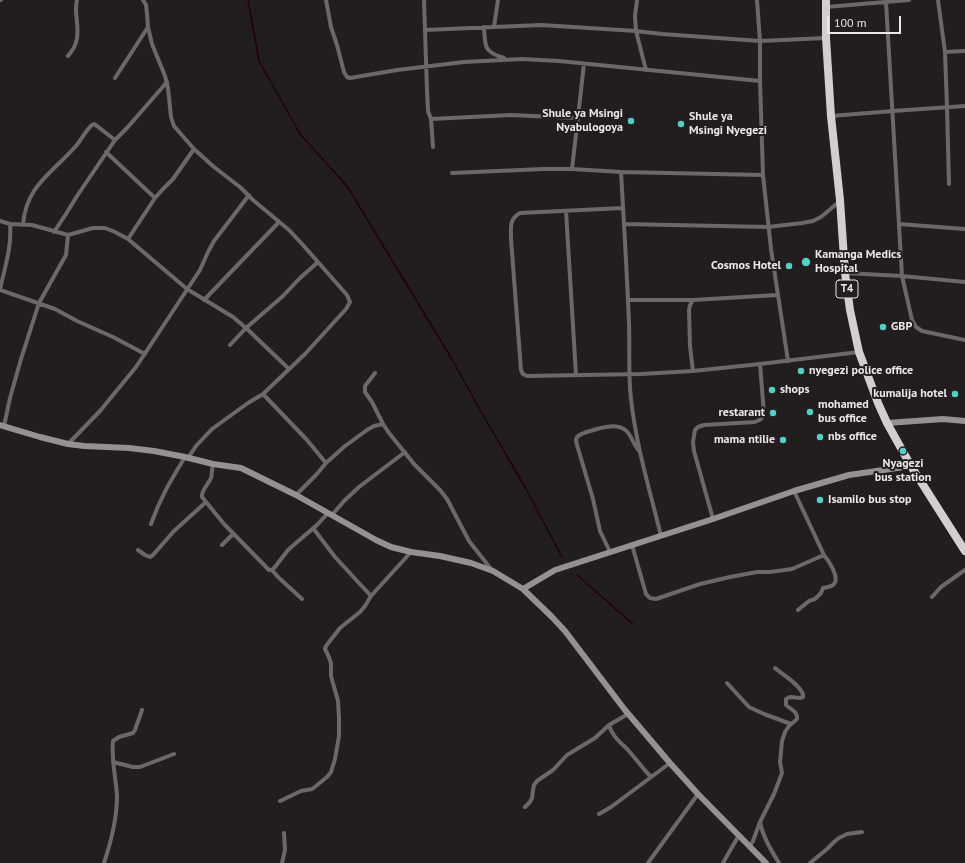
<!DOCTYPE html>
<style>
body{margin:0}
#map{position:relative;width:965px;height:863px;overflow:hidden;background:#221e1f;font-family:"PT Sans",sans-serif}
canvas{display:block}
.scale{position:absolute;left:827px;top:16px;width:74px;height:18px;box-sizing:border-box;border:2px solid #ebe8e8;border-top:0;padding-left:5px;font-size:12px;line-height:14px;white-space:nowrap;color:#ebe8e8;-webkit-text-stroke:3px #221e1f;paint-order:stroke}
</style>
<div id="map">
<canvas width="965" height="863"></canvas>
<div class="scale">100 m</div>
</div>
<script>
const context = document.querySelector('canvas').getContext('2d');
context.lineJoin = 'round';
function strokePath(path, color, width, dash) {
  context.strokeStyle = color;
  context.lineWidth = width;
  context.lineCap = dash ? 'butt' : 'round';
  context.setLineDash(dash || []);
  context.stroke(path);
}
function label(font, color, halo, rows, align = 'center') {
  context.font = font + ' "PT Sans",sans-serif';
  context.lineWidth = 4;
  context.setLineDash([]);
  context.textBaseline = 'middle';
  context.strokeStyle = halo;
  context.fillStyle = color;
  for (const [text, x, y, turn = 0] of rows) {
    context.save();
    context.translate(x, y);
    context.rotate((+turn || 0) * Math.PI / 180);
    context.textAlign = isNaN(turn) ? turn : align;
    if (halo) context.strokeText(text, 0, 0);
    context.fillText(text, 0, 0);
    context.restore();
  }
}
strokePath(new Path2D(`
 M248,0L259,61L300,134L347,186L450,356L483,415L526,489L562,557
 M577,575L633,624`), '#220008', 1.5);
strokePath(new Path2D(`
 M0,0H1
 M143,0L146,5L147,14L148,27L152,44L165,76L168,88L171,117L174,126L194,149L214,167L240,187L253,200L289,230L303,245L347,295L350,302L346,309L305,354L263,394L248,403L212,429L196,446L188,458
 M326,0L331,27L337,45L344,72L347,77L350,78L397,70L464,62L522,59L559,61L760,81
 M424,0L427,90L428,111L431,119L433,147
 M637,0L635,16L636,31L646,70
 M757,0L760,41V81L763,175L771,249L788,361
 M938,0L945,52L947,107L949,184
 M886,2L902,276L912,320L916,327L922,331L965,340
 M826,7L909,0
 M484,27C485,47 484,52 504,58
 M494,27L498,0
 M425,30L541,25L636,31L662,34L760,41L826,38
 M945,52L965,51
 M68,56C71,52 75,48 76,42C81,28 73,14 77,0
 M115,78L148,27
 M831,116L893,111L965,106
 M431,119L511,115L577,118
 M106,152L155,198
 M572,169L584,64
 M621,172C624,223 627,273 629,324C630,349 628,374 631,399C636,445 650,491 661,536
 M452,173L543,169H572L621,172L763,175
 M623,208L520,213C509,219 511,228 511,239L521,370L523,374L527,376L641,374L693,371L760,364L859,352
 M566,211L576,375
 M0,221L10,224L32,225L68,235L93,228H105L115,232L128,239L187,289L233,317L246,328L289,369
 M624,224L768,227L802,223L813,221L821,217L840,201
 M899,224L965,229
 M23,225C26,186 51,174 75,147C81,141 85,131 92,125L94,124L97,126L115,140
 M54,232L66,214L77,196L115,140L127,128L167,82
 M128,239L155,198L163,189L173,179L194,149
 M845,273L902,276L965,282
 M0,289C5,267 12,246 10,224
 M0,290L55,309L77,321L113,337L145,354
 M204,300L279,222
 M628,300H693L777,295
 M230,345L246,328L283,296L299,279L318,262
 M693,371L690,346L689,310L690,305L693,300
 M375,373L365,386V392L372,402L383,424L389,433L414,464L440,490L447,499L469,541L491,569
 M263,394L307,440L326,463
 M4,426L10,398L21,359L39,303L66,255L68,235
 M68,444L100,411L136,367L200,270L208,252L214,241L240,207L249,195
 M213,464C212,469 212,474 211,478C208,485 201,490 202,497L224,524L269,570H272L275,567L288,550L296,543L317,525L328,513
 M296,495L316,475L326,463L345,446L367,430L374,426L383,424
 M332,515L344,501L359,487L405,452
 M713,519L694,451L693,442L695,430L698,427L704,425L755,422C760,420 762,419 764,414L760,364
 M151,524C160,498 171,480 185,457
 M313,528L335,557L371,596
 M222,545L233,534
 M632,545L646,594L650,598L656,599L700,584L730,577L757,572H770L792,569L824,555L794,491
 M138,550L145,555L150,557L153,555L174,531L206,502
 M610,552L600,531L593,499L577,445L576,440L577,437C582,432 591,431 597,429C608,426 622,423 629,434C633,440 635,447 640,452
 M272,570L278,577L302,599
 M932,597L941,587L965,570
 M798,610L809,601L815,599L821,593L823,588C826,587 831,587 833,585C841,579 829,561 824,555
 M727,683L749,707L764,714L791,724
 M609,725C612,736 620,742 628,750C636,759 643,769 651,777
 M113,762L133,767H140L174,754
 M280,801L301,791L312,789L316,786L327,777L331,772L335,759L339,736V718L338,701L331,676V663L328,655L325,649L326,646L340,628L360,612L365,606L371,596L411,552
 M525,807L530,802L532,798L533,790L534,785L537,781L553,770L567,755L595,738L609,725L628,714
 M599,814L611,807L670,763
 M760,822C763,837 771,850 779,863
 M750,846L753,841L760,822L774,794L782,773L780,762L782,741L785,732L789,726L797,719V716L795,712L786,705V699L790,697L800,698L803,697V694C798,683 784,676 775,668
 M104,863C111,842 117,819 117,796C116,778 111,759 113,741L119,737L133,733L135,730L142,710
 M282,863L285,850L284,833
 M648,863L698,794
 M723,863L739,835
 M810,863L827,849L834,842L839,838L847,834L862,832`), '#6a6868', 4);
strokePath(new Path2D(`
 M887,423L943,419L965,421
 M0,425L40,437L68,444L84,446L129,448L154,451L185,457L213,464L241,468L296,495L376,540L391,547L411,552L440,556L471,563L493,571L523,589L552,617L565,631L625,710L670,763L698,794L766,863
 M523,589L555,570L713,519L794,491L849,475L911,466`), '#959192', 6);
strokePath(new Path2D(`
 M826,0V38L831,116L840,200L845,273L850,310L859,352L878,403L887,423L911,466L965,551`), '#d4cfcf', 8);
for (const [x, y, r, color] of [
 [631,121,4,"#56cec3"],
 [681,124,4,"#56cec3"],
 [806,262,5,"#56cec3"],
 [789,266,4,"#56cec3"],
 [883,327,4,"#56cec3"],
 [801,371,4,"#56cec3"],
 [772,390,4,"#56cec3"],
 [955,394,4,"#56cec3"],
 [810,412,4,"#56cec3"],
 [773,413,4,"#56cec3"],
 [820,437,4,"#56cec3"],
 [783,440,4,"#56cec3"],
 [903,451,4,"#56cec3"],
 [820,500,4,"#56cec3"]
]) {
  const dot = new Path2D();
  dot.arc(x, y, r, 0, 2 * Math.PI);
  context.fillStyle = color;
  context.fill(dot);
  strokePath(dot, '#221e1f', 1.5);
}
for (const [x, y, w] of [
 [847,289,22]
]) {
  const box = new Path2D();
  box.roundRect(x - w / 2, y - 9, w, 18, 3);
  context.fillStyle = '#221e1f';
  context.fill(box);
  strokePath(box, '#ebe8e8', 1);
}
label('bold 11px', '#ebe8e8', null, [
 ["T4",847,289]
]);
label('bold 12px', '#ebe8e8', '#221e1f', [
 ["Shule ya Msingi",623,114,"right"],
 ["Nyabulogoya",623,128,"right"],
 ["Shule ya",689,117],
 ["Msingi Nyegezi",689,131],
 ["Kamanga Medics",815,255],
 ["Hospital",815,269],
 ["Cosmos Hotel",781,266,"right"],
 ["GBP",891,327],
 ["nyegezi police office",809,371],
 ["shops",780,390],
 ["kumalija hotel",947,394,"right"],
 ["mohamed",818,405],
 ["bus office",818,419],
 ["restarant",765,413,"right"],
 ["nbs office",828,437],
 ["mama ntilie",775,440,"right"],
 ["Nyagezi",903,464,"center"],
 ["bus station",903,478,"center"],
 ["Isamilo bus stop",828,500]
], 'left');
</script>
